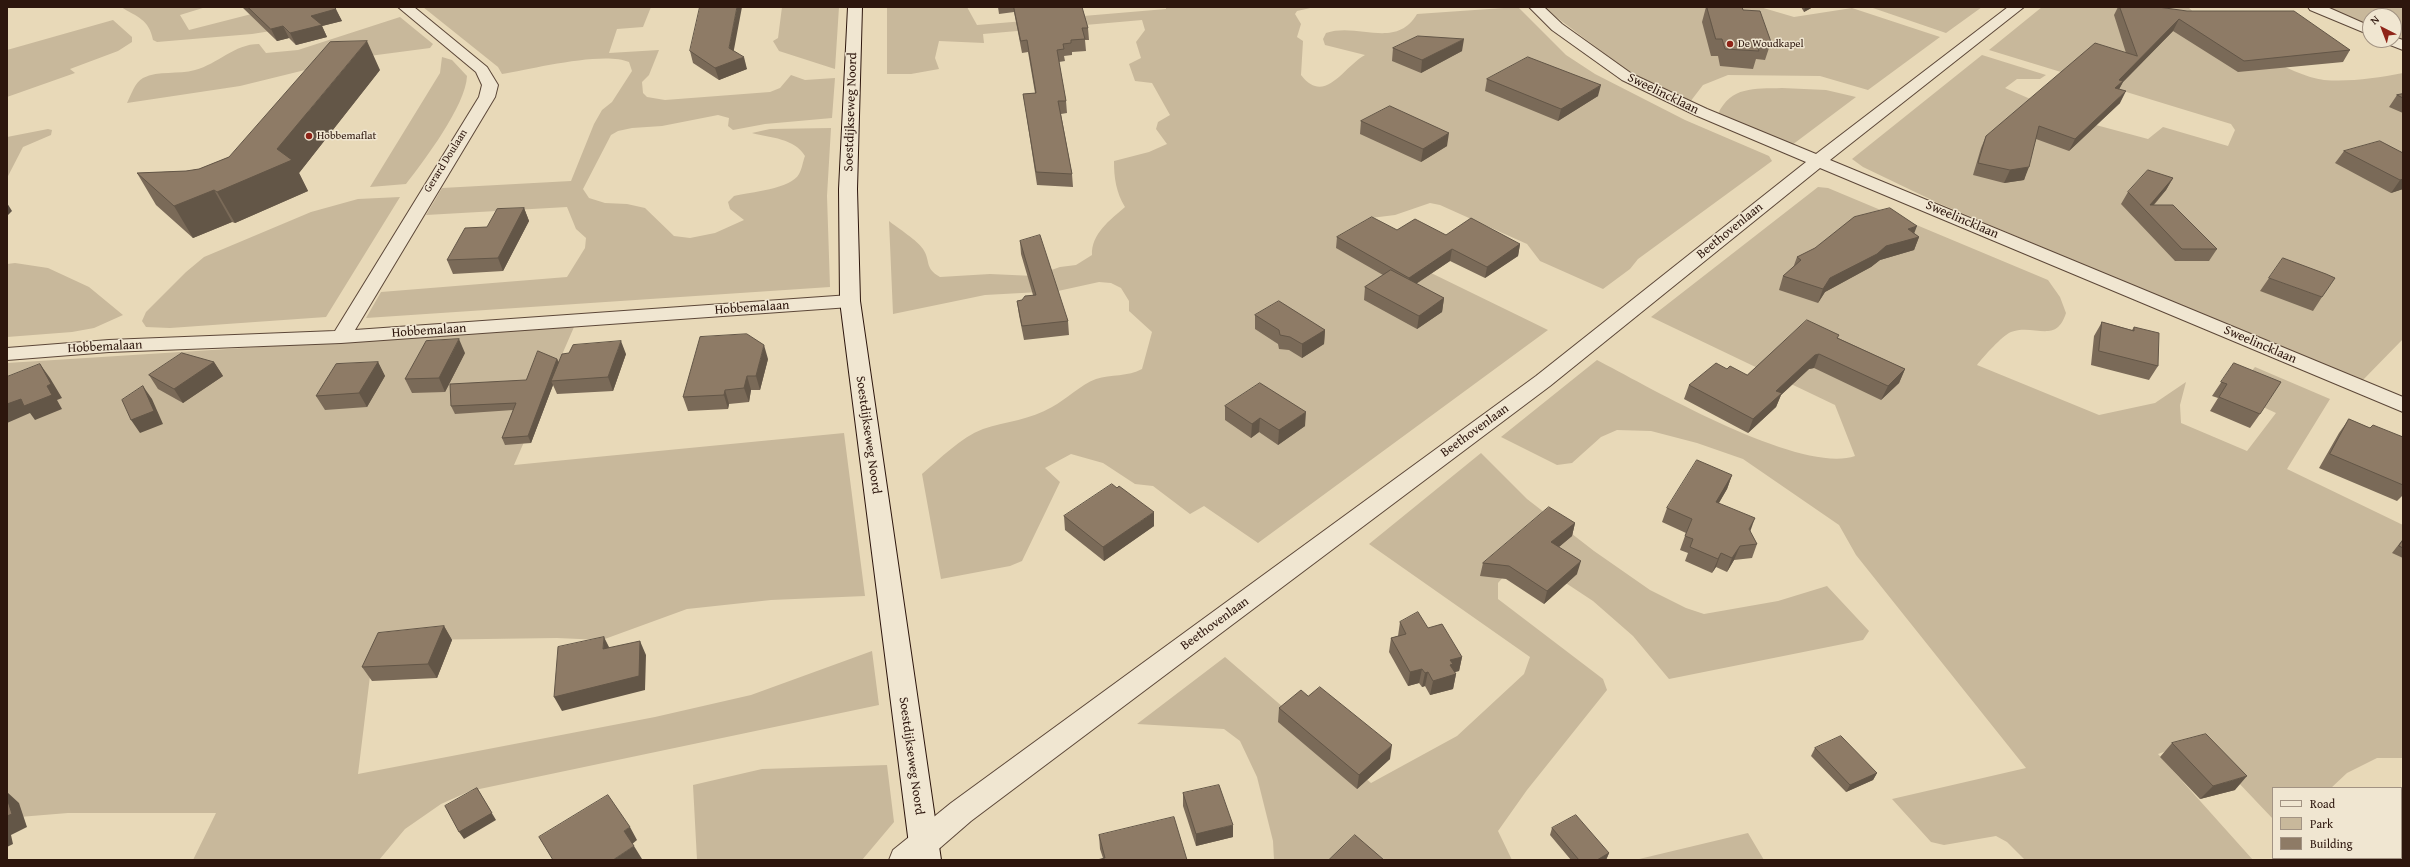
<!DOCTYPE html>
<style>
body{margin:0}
#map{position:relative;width:2410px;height:867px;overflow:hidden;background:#e8d9b8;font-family:"Gentium Book Plus",serif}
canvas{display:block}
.frame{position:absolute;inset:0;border:8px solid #2d160d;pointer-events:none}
.legend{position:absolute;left:2272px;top:787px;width:130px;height:72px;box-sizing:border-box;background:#f0e6d1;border:1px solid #a29383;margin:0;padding:5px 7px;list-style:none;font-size:12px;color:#2d160d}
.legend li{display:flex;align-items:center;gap:8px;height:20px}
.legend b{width:20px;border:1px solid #a29383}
.north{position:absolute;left:2362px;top:8px;width:40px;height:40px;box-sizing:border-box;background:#f0e6d1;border:1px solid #a29383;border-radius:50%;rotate:318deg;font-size:11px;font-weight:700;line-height:16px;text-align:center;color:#2d160d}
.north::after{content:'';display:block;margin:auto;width:14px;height:18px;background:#8f2418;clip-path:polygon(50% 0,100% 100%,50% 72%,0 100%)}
</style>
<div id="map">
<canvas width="2410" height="867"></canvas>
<div class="frame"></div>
<ul class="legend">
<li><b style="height:5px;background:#f0e6d1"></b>Road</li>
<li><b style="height:11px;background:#c8b89b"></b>Park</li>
<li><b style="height:11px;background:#8e7b66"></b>Building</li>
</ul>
<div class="north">N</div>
</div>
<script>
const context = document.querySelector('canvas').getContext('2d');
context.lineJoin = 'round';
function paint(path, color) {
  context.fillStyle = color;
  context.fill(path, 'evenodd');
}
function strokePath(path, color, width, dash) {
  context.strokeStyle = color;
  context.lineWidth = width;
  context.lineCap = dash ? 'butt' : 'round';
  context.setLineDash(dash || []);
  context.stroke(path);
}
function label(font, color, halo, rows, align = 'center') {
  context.font = font + ' "Gentium Book Plus",serif';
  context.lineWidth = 3;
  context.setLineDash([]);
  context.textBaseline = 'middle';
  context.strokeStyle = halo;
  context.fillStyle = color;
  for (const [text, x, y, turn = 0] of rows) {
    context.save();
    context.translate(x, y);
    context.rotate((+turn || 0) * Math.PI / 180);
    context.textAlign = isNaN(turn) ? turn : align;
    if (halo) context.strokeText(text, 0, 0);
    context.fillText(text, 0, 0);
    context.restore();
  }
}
paint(new Path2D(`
 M121,7H206L180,15L189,30L275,8L271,31L252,34L157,42L153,40C149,19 137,17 121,7Z
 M423,7H651L643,27L617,29L609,53L659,50L649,75L642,82L643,93L647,97L665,100L770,92L780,88L791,75L805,80L835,78L832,118L765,124L733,130L728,126L729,118L718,115L662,126L632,128L618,131L611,135L583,189L589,198L605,203L627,204L645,208L674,236L690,238L715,233L744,220L730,209L728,202L734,196C750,192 791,189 799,174C802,169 803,161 805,156C794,138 771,138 752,133L770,129L831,128L827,196L830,287L366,318L381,292L567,277L585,248L586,238L576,229L567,207L426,215L442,188L571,181L594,124L602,110L612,102L632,71L629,62C603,51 532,69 502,74L498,67Z
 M782,7H839L835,69L779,51L773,41L778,38Z
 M887,7H967L977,25L1166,9V7H1315L1297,11L1295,14L1301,24L1297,37L1303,41L1301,75C1325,106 1343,67 1365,55L1325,45L1323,39L1326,33C1358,22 1396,50 1417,14L1518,7L1566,55L1595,74L1685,120L1769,156L1772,161L1638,259L1630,269L1603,289L1540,261L1527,244L1440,205L1430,203L1395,215L1371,218L1354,228L1388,252L1548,330L1258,543L1204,506L1190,514L1153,486L1135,484L1103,463L1071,454L1045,468L1060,482L1022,561L1010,566L941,579L922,474C941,458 960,438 983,429C1007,421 1030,420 1052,407C1067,399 1080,385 1096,379C1111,374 1128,377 1142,369L1152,332L1129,311V301L1121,288L1111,283L1099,282L1058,291L985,295L893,314L889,221C898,228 918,241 923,249C931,261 924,268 940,277L990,274L1034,276L1060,267L1076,265L1092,255C1091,234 1110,220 1125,207C1116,192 1114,178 1114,161L1149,152L1167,144L1156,129L1158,122L1170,115L1152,83L1135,81L1129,64L1141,58L1136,42L1145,30L1142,20L983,34L984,43L939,41L935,58L939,69L911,74H887Z
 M1543,7H1760L1794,17L1852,8L1940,37L1868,90L1820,76L1728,75L1703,85L1690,102L1638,79Z
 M1870,7H1982L1946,33Z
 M2042,7H2188L2200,18C2231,36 2290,76 2324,80C2350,82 2377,78 2403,73V339L2361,382L1938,203L1863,167L1852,159L1982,55L2046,75L2040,79H2017L2005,88L2081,121L2148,139L2163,127L2228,146L2235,130L2231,124L1989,50Z
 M2326,7H2403V40L2394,36V16H2370V26Z
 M400,17L433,44L430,48L354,58L240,86L127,103C131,95 135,82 143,78C159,70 178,75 195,70C218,64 234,44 259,44L266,53L298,50Z
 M113,20L132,37V42L118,51L70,69L75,73L7,97V50Z
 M442,57L452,60L467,76C466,105 424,161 406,184L370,187L440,73Z
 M1782,88L1826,90L1856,97L1792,145L1718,114C1731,86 1754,89 1782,88Z
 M48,129L52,130L51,135L23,147L7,178V137Z
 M1818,187L1828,188L2048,280L2060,297L2066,313C2056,345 2034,323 2011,332C2003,335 1983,357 1977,365L2099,415L2155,403L2186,382L2180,405L2181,423L2247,451L2276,413L2233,393L2255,367L2330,399L2287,469L2403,525V758H2377L2347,773L2331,788H2273V819L2198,740L2158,754L2253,860H2025L2007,842L1996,836L1944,845L1931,842L1892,799L2026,768L1856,555L1839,525L1743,459L1697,443L1651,431L1617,430L1601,437L1572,463L1557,465L1501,437L1597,360C1649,387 1800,475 1855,456L1835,405L1651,317Z
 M400,197L326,317L170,328L146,327L142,321L146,312L186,272L204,257L311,212L358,199Z
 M15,263L48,268L89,287L123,315L94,328L72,332L7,337V264Z
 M574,327L514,465L844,433L865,596L771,600L687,609L602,640L557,638L414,640L371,668L358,774L655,717L751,695L872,651L879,705L470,791L441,804L405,829L379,860H193L216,813H68L7,818V363Z
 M1481,453L1527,499L1594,551L1650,590L1686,608L1704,614L1778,601L1827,586L1869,631L1863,640L1669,679L1633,636L1593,601L1543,568L1505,575L1498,583V599L1603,679L1607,690L1527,790L1498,831L1512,860H1274L1273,841L1257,777L1240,741L1224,729L1137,724L1225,657L1371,783L1457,736L1524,674L1530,657L1369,544Z
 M887,765L894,822L862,860H697L693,785L762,769Z
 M2401,830L2403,831V860H2312L2310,858H2401Z
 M1748,833L1764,860H1635Z`), '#c8b89b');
const street = new Path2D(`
 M398,7H414L487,67L498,85L495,97L355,330L850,295L857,297L860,301L857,305L850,307L341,343L109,352L7,360V348L109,340L335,331L479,97L482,85L476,72Z
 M1529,7H1544L1562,24L1632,74L1707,109L1816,154L2008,7H2024L1830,160L2403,397V412L1820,168L1550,386L971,821L926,860H889L893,850L951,803L1536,376L1806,162L1695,115L1622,80L1552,30Z
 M2308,7H2327L2370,26V35L2310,10Z
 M2394,37L2403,40V50L2385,43L2383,40H2394Z`);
const secondary = new Path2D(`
 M848,7H862L857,189L860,301L941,860H911L840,301L839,189Z`);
strokePath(street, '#5c4738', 2);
strokePath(secondary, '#2d160d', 2);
paint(street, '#f0e6d1');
paint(secondary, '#f0e6d1');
paint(new Path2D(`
 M242,7H334L342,21L322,26L327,37L296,45L289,38L277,41Z
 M998,7H1082L1088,28L1089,40H1085L1086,51L1072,52V55L1064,56L1065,61L1059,62L1066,101L1067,113L1061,114L1072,174L1073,187L1037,185L1025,106L1023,94L1035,93L1028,52L1022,53L1014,12L999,14Z
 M1706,7H1735L1743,10L1771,42L1765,60L1756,59L1753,69L1720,66L1718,56H1711L1702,22Z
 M1801,7H1813L1804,12Z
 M2118,7H2158L2350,50L2343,62L2238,72L2173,31L2123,82L2119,89L2120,103L2069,151L2036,139L2024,180L2004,183L1973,175L1981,148L1986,136L2126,53L2114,15Z
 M1393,48L1462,51L1421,73L1392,61Z
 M690,51H734L747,69L719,80L693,63Z
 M380,70L299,173L308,191L235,223L232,222L193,238L156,205L137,173L186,171L199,169L229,157Z
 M1487,79L1598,96L1558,121L1485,91Z
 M2403,94V113L2389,107L2397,95Z
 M1361,121L1447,146L1421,162L1360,134Z
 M2344,151L2403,153V189L2391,193L2335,163Z
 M2173,178L2166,190L2154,205L2217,249L2209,261H2175L2121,204L2128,192Z
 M524,208L529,221L503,271L453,274L447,260Z
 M1397,230L1446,235L1520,244L1518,256L1485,278L1450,261L1416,284L1444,298L1442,312L1417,329L1364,300L1365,287L1383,275L1336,248L1337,237Z
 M1914,233L1919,237L1914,250L1880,260L1871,267L1825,292L1818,303L1779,290L1783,276L1793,268L1797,257Z
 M1020,241L1068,321L1069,335L1024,340L1019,315L1017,301L1022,300L1033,295L1021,254Z
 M2269,278L2322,297L2313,311L2260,291Z
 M1255,315L1325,330L1324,344L1302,358L1289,350L1279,349L1278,344L1255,329Z
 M2102,322L2132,330L2134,327L2158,366L2149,380L2091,365L2094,336Z
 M1838,338L1905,369L1899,383L1881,400L1814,368L1809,369L1781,395L1776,407L1748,433L1684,399L1689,385L1727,369L1747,375Z
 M465,353L445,392L412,393L405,379Z
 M569,353L626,354L613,391L557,394L553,385L531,443L505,445L502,438L513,410L455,414L451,406L526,380L557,359L559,362Z
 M768,359L760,390H751L749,402L729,404L728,409L688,411L683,397Z
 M214,362L223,376L183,403L158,389L149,375Z
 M378,362L385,376L367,407L325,410L316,396Z
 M2234,363L2260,414L2250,428L2210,411L2218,398L2212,396Z
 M1225,406L1305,426L1278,445L1259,432L1251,438L1225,420Z
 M2349,419L2370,428L2403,437V495L2397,501L2319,468L2339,433Z
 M1732,475L1727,489L1719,503L1750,531L1757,544L1752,558L1734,560L1727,572L1716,567L1712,573L1685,561L1688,553L1680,550L1686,533L1662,522L1667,508Z
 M1064,516L1154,526L1104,561L1065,530Z
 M1575,523L1572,536L1559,547L1577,574L1544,604L1506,579L1480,576L1483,563Z
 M2403,539V558L2392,553Z
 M1400,622L1428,628L1462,657L1459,671L1454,672L1456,674L1453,689L1430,695L1425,686L1422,687L1419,683L1408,686L1389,652L1391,638L1398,636Z
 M444,626L452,640L437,678L372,681L362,667Z
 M1308,696L1390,759L1357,789L1278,722L1279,708Z
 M2172,743L2235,790L2200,799L2160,757Z
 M1815,748L1877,773L1873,780L1846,792L1811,756Z
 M1183,793L1233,837L1196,846L1183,806Z
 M1552,828L1609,853L1606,860H1571L1550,835Z
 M1099,835L1187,860L1103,858L1100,849Z`), '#7a6a58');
paint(new Path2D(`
 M737,7H742L732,60L729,48Z
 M1805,7H1813L1804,12Z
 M336,9L342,21L322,26L327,37L296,45L290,33L311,16Z
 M2179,19L2173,31L2123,82L2117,93L2109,99L2119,80Z
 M283,26L289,38L277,41L271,29Z
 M1464,39L1462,51L1421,73L1422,60Z
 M367,41L380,70L299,173L308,191L235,223L217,192L277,149Z
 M744,57L747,69L719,80L715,68Z
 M1601,85L1598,96L1558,121L1561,109Z
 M2126,91L2120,103L2069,151L2075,139Z
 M1449,133L1447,146L1421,162L1423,149Z
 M2029,167L2024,180L2004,183L2010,170Z
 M2173,178L2166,190L2147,212L2150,205Z
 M2403,179V189L2391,193L2400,180Z
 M214,190L232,222L193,238L174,206Z
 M7,203L12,211L7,216Z
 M524,208L529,221L503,271L498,258Z
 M1917,226L1912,239L1919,237L1914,250L1880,260L1871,267L1825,292L1818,303L1823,289L1830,278L1886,246L1908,229Z
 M1520,244L1518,256L1485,278L1487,267Z
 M1452,249L1450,261L1408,289L1409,278Z
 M1444,298L1442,312L1417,329L1419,316Z
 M1325,330L1324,344L1302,358V344Z
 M459,339L465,353L445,392L439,378Z
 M621,341L626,354L613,391L608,377Z
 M764,345L768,359L760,390L756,376Z
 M1819,354L1814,368L1809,369L1781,395L1776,407L1748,433L1753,419L1776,391L1815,355Z
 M557,359L560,366L551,381L553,385L531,443L528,436Z
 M214,362L223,376L183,403L174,389Z
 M378,362L385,376L367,407L359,393Z
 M40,364L50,378L62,398L57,400L62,409L35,420L30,413L7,423V404Z
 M1905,369L1899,383L1881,400L1888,386Z
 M747,376L751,390L749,402L744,388Z
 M143,386L152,399L163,424L140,433L131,420Z
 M725,390L729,404L728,409L724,395Z
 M1306,412L1305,426L1278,445L1279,430Z
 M1260,418L1259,432L1251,438L1252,424Z
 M1732,475L1727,489L1711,516L1716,502Z
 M1154,512V526L1104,561L1103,547Z
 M1755,518L1750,532L1749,529Z
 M1575,523L1572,536L1548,556L1551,542Z
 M1740,546L1734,560L1727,572L1732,558Z
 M1721,553L1716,567L1712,573L1718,559Z
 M1581,561L1577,574L1544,604L1547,591Z
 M444,626L452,640L437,678L428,664Z
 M604,637L611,651L603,649Z
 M640,641L646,655L645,690L562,711L554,697Z
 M1462,657L1459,671L1451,673L1456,674L1453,689L1430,695L1433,681L1450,660Z
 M1422,669L1419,683L1408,686L1410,672Z
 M1428,672L1425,686L1422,687L1425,673Z
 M1392,745L1390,759L1357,789L1359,775Z
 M1877,773L1873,780L1846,792L1850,785Z
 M2247,776L2235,790L2200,799L2213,786Z
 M477,788L496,820L464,839L459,832Z
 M7,792L19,803L27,827L11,835L13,844L7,847Z
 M1233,825V837L1196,846V834Z
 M630,827L637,840L631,845L624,831Z
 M634,846L642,859L641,860H613Z
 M1609,853L1606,860H1597Z`), '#635647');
const building = new Path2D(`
 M248,7H334L336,9L311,16L322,25L290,33L283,26L271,29Z
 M700,7H737L729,48L744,57L715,68L690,51Z
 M1014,7H1082L1088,28H1082L1085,39L1071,40V43L1063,44L1064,49L1057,50L1066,101H1058L1072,174L1036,172L1023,94L1036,93L1027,40L1021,41Z
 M1707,7H1742L1743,10L1760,11L1771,42L1755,41L1759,51L1725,49L1722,39H1716Z
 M2120,7H2158L2187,11H2294L2350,50L2244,61L2179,19L2119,80L2123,81L2115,88L2126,91L2075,139L2039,126L2029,167L2010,170L1978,163L1986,136L2095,43L2137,56Z
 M1418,36L1464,39L1422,60L1393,48Z
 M367,41L277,149L292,160L217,192L214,190L174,206L137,173L186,171L199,169L229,157L330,42Z
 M1528,57L1601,85L1561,109L1487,79Z
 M2403,94V98L2397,95Z
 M1390,106L1449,133L1423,149L1361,121Z
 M2380,141L2403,153V179L2400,180L2344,151Z
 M2148,170L2173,178L2150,205H2173L2217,249H2182L2128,192Z
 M524,208L498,258L447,260L465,228L487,227L497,209Z
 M1890,208L1917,226L1908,229L1919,237L1886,246L1877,254L1830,278L1823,289L1783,276L1801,260L1797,257L1815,248L1854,217Z
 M1372,217L1397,230L1415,219L1446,235L1471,218L1520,244L1487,267L1452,249L1409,278L1337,237Z
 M1040,235L1068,321L1022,326L1017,301L1022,300L1025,296L1036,295L1020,241Z
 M2283,258L2326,274L2335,278L2322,297L2269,278Z
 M1391,270L1444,298L1419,316L1365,287Z
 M1279,301L1325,330L1302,344L1290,337L1280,335L1279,330L1255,315Z
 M1807,320L1839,335L1837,338L1905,369L1888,386L1819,354L1815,355L1776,391L1782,393L1753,419L1689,385L1716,363L1727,369L1730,366L1747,375Z
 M2102,322L2134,331V327L2159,333L2158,366L2099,351Z
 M747,334L764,345L756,376H747L744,388L725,390L724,395L683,397L700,337Z
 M459,339L439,378L405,379L426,341Z
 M621,341L608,377L551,381L562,354L569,353L573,345Z
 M538,351L557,359L528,436L502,438L516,403L451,406L450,384L526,380Z
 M182,353L214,362L174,389L149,375Z
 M378,362L359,393L316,396L336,364Z
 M2234,363L2281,382L2260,414L2219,397L2227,384L2221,382Z
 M40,364L51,384L47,386L52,395L24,406L21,399L7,404V377Z
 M1260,383L1306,412L1279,430L1260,418L1252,424L1225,406Z
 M143,386L154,411L131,420L122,400Z
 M2349,419L2370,428L2373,425L2403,437V485L2330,454Z
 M1697,460L1732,475L1716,502L1755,518L1749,529L1757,544L1740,546L1732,558L1721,553L1718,559L1690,547L1693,539L1685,536L1692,519L1667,508Z
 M1112,484L1117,488L1119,486L1154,512L1103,547L1064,516Z
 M1549,507L1575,523L1551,542L1581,561L1547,591L1509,566L1483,563Z
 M2403,540V548L2399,546Z
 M1418,612L1428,628L1442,624L1462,657L1450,660L1453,664L1450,665L1456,674L1433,681L1428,672L1425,673L1422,669L1410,672L1391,638L1406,634L1400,622Z
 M444,626L428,664L362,667L378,633Z
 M604,637L603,649L640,641L639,676L554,697L558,647Z
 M1320,687L1392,745L1359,775L1279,708L1301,690L1308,696Z
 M2206,734L2247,776L2213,786L2172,743Z
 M1841,736L1877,773L1850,785L1815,748Z
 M1219,785L1233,825L1196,834L1183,793Z
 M477,788L492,813L459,832L445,806Z
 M608,795L630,827L624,831L634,846L613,860H553L539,837Z
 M7,798L12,814L7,816Z
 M1576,815L1609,853L1597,860H1579L1552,828Z
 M1174,817L1187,860H1097L1105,858L1099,835Z
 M1355,835L1384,860H1329Z
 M2403,849V860H2368L2375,858H2401V850Z`);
paint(building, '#8e7b66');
strokePath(building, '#635647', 1);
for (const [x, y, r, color] of [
 [1730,44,4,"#8f2418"],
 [309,136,4,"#8f2418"]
]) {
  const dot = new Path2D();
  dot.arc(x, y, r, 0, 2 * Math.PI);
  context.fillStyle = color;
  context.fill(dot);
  strokePath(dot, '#f0e6d1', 1.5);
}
label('11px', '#2d160d', '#f0e6d1', [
 ["De Woudkapel",1738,44],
 ["Hobbemaflat",317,136]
], 'left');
label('11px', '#2d160d', '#f0e6d1', [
 ["Gerard Doulaan",446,161,-58]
]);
label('13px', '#2d160d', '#f0e6d1', [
 ["Sweelincklaan",1663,94,26],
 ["Soestdijkseweg Noord",851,112,-88],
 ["Sweelincklaan",1962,220,23],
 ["Beethovenlaan",1730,231,-39],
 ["Hobbemalaan",752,308,-4],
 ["Hobbemalaan",429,331,-4],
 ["Sweelincklaan",2260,345,23],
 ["Hobbemalaan",105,347,-3],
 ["Beethovenlaan",1475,431,-36],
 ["Soestdijkseweg Noord",868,435,82],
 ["Beethovenlaan",1215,624,-36],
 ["Soestdijkseweg Noord",911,756,82]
]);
</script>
